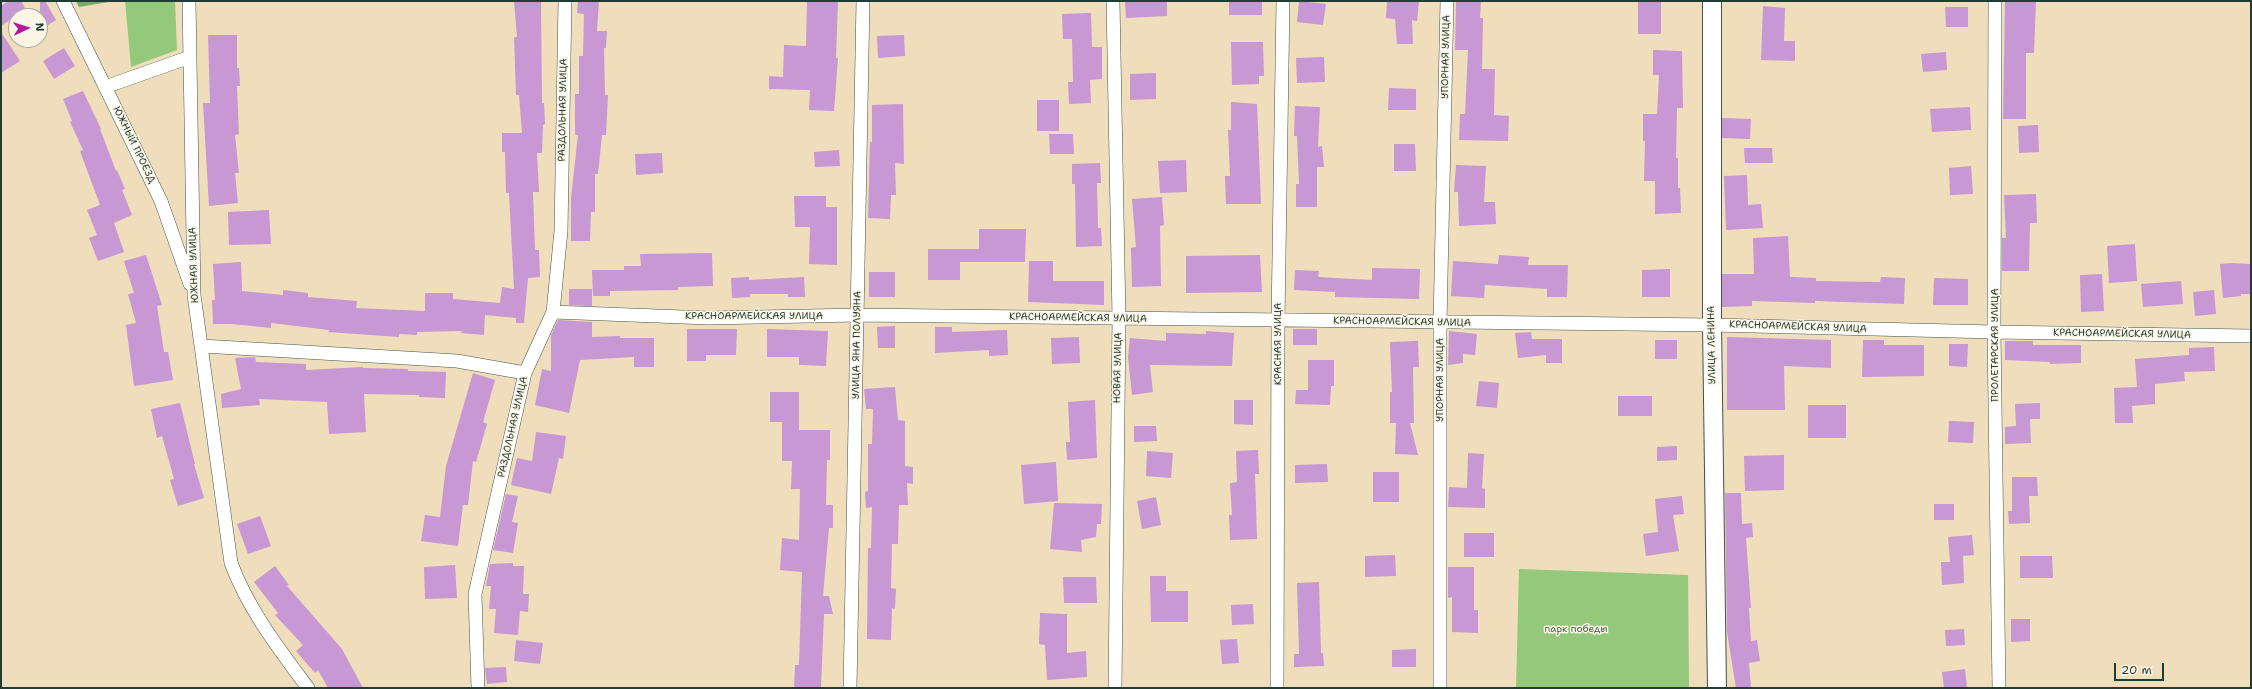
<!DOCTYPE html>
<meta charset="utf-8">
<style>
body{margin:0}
#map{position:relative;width:2252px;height:689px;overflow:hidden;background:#efddbb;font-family:"Shantell Sans",sans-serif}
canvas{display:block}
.frame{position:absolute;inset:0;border:2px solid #1f3d34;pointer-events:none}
.north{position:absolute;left:8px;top:8px;width:40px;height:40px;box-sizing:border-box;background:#fcf5e5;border:1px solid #a4ab9e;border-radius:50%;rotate:86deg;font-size:11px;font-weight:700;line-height:16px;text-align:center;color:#1f3d34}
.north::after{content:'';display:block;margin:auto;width:14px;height:18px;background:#b5179e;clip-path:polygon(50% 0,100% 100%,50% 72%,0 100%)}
.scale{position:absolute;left:2114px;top:663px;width:50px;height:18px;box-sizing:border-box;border:2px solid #1f3d34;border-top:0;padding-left:5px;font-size:12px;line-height:14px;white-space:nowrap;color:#1f3d34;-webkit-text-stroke:3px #fcf5e5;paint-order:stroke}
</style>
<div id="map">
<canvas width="2252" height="689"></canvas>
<div class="frame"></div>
<div class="north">N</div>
<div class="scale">20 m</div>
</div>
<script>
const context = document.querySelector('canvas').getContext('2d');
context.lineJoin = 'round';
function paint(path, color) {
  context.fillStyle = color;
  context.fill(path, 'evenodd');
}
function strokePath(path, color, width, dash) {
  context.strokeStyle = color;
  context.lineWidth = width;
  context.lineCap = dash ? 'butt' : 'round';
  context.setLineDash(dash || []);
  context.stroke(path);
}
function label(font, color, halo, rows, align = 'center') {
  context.font = font + ' "Shantell Sans",sans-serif';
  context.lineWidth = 3;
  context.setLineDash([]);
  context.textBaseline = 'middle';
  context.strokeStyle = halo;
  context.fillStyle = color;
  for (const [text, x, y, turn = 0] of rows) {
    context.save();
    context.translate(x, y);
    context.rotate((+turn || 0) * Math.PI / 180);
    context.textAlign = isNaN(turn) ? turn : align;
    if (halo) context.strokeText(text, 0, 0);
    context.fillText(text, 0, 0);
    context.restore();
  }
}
paint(new Path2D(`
 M125,1H175L177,50L131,67Z
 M1519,569L1688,575L1689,688H1516Z`), '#94c97b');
paint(new Path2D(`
 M76,1H115L79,7Z`), '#77ad6b');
paint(new Path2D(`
 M9,1H21L29,16H16L1,26V6Z
 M40,1H45L56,20L40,30Z
 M514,1H541L542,103H544L545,124L543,125L542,153H537L539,192H533L535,250H539L540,277L528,278L524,323H516V318L485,315L484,335L461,333L462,331L417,332V335L399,334V337L328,332L329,330L271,323V328L232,324H213L212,300H215L213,264L241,262L242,291L283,295V290L308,293V297L357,301L356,308L425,311V293H453V299L500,303L502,287L514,289L509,193H506L505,152H502V133H522L519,95H516L514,37H517Z
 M578,1H599L597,31H607L606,48H604L605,95H608L606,135H602L598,174H595V212H591L590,241H571V198L578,135H575V94H579V56H583L584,14L577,13Z
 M807,1H838L836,58H838L834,111L809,110L810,90L769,89V76L783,77L784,45L806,46Z
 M1125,1H1167V16L1126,18Z
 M1229,1H1262V15H1229Z
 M1299,1L1326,4L1323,25L1297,22Z
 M1387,1H1419L1417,21L1412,20L1413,44H1397L1395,19L1386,18Z
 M1456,1H1481L1480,18H1483L1482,69H1495L1494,115L1509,116L1508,141L1459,140L1460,114H1465L1468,50H1455Z
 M1638,1H1661V34H1638Z
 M2005,1H2036L2034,53H2026V119H2003Z
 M1763,6L1785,8L1784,41H1795V61L1761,60Z
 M1945,7H1968V27H1946Z
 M1091,13L1092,47H1102V79L1090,80L1091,103L1069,104L1068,82H1073L1072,39H1063L1062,14Z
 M1,32L20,61L1,73Z
 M208,35H237V68H239L240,86H237L239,134L235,135L239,173H235L238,203L209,206L203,103H210Z
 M904,35L905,56L878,58L877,36Z
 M1231,42H1263L1264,76H1259V84L1232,85Z
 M64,48L75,66L54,79L43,61Z
 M1653,50L1682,51L1683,108H1677L1676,158H1678V188H1680L1681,213L1655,214V181H1644L1645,141H1643V114H1657L1659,75H1653Z
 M1946,52L1947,70L1923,72L1921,54Z
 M1324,57L1325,82L1297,83L1296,58Z
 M1156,73V99L1130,100V74Z
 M1389,88L1416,89V110H1388Z
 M83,91L101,129H100L116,171L117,170L125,189L122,190L132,215L114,223L124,252L98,261L89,238L97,235L87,210L100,205L80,151L83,150L70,122L72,121L63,99Z
 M1037,100H1059V131H1037Z
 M1231,102L1257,104L1261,204H1226L1225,176H1230L1228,130H1231Z
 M903,104L904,164L895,163L896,195H891L890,219L868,218L870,142H872V105Z
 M1295,106L1320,107L1318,147L1322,146L1324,167H1317V207H1296V184H1299L1297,136H1294Z
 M1970,107L1971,130L1932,132L1930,109Z
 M1722,118L1751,119L1750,139L1722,138Z
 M2038,125L2039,152L2019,153L2018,126Z
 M1049,134H1073L1074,154H1050Z
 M1394,144H1415L1416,171H1394Z
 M1744,148H1772L1773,163H1745Z
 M839,150L840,166L815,167L814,152Z
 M662,153L663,173L636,175L635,154Z
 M1186,160L1187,192L1160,193L1158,161Z
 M1100,163L1101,183H1097L1098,228H1101L1102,246L1076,247L1075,184H1072V164Z
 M1456,165L1486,166L1484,202H1495L1496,224L1459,226L1458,192H1454Z
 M1971,166L1973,194L1950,195L1949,168Z
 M1747,175L1748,205L1761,204L1763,228L1726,230L1724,176Z
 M2036,194L2037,223H2030L2029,271H2002V238H2006L2004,195Z
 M794,196H826V207H837V265L809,264L810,227H795Z
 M1162,197L1164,225L1160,226L1161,286L1132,287L1131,248L1136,247L1132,199Z
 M269,210L271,244L229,245L228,212Z
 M979,229H1026L1025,262H960V280H928V249H979Z
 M1788,236L1790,277L1816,278V281L1880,282L1881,277L1905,278L1904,304L1815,301V303L1752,301V306L1722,307V274H1754L1753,238Z
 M2135,244L2137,281L2109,283L2107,246Z
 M712,253L713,286L678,287V290L610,291V296H593L592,270H624V266H641L640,254Z
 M146,255L162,305L157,306L164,352H168L173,380L134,386L126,325L136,323L128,294L134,293L124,261Z
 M1260,255L1262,292L1186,293V256Z
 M1499,255L1529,257L1528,265H1568L1567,297H1547V289L1485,285L1484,298L1451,296L1453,261L1498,264Z
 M1029,261H1053V281H1104V305L1028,302Z
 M2232,263L2251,264V294H2241V296L2223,298L2220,264Z
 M1372,268L1420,269L1419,299L1335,297V292L1294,290L1295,270L1319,271L1318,277L1372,280Z
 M1670,269V297H1642V270Z
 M869,272H895V297H869Z
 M2102,274L2104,311L2081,312L2080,275Z
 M749,277V280L804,277L805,297H788V294H750V297L732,298L731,278Z
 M1934,278L1968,279V305H1933Z
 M2181,281L2183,304L2143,307L2141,284Z
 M569,289H592V306L569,305Z
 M2214,290L2216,314L2195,316L2193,292Z
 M558,320L592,322V337L620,336V338H654V367H634V357L580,360L569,413L535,405L542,369L551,371V335Z
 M895,326V348H878L877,327Z
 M935,327H952V332L1007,330L1008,355L989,356V350L935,353Z
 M687,329H737L736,355H706V361H687Z
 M767,329L828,331L826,366L799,365V357H767Z
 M1293,329H1317V345H1293Z
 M1206,331L1234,333L1232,366L1150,365L1153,392L1132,395L1128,357L1130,338L1166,341V333L1206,334Z
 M1449,331L1477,334L1475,355L1463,354V363L1448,365Z
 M1531,332L1532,339H1562V363H1546V355L1518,358L1515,333Z
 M1079,337L1080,363L1052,364L1051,338Z
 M1727,337L1831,340V368L1784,366L1785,410H1727Z
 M1655,340H1677V359H1655Z
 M1863,340H1884V345H1924V376L1862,377Z
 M1418,341L1419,367H1413L1414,423H1410L1418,455L1395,454L1396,423H1390V392H1392L1390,342Z
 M2005,341H2033V345H2081V363L2050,364V362L2005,360Z
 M1949,344H1968L1967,367L1949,366Z
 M2214,347L2215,371L2184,372L2185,381L2155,384V404L2132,406L2133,423H2115L2114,388L2137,387L2135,359L2189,355V348Z
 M255,357L256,362L306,364V370L363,367V368L408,369V371L446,372L445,398L419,397V395L364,394L366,432L329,434L327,402L259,399L260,405L222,408L221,394L241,389L235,358Z
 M1308,360H1334V386H1331L1330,405L1295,404L1296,390H1308Z
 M473,373L495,380L483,422L487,424L476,462L473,461L468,505H463L458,546L421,541L425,515L440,517L446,466Z
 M1479,381L1499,383L1497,408L1476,406Z
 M895,387L898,420L905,421V466L913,467V484L907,483L908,505H899L898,544H892L891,588L896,589L895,609L892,608L891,640L867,639L868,548H871L872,507L866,508L865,492L868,491V444H872L873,409H866L864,389Z
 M770,392H799V430H830V460H827L826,505H833V528H829L823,596H829L833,614H824L821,688H794L795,665H799L802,572L780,570L782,538L799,540L800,489H791L792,461H782V422H770Z
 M1618,396H1652V416H1618Z
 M1095,400L1097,458L1067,460L1066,442H1070L1068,402Z
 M1234,400H1253V425L1234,424Z
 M180,403L195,464H194L204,498L178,506L170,480L174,479L162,436L157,438L151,409Z
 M2040,403V419H2030L2031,443L2005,444V427L2016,426L2015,404Z
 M1808,405H1846V438H1808Z
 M1949,421L1974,422L1973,443L1948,442Z
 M1134,426H1156L1157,441L1134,442Z
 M536,432L566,436L563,459L559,458L551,494L511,485L517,458L532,461Z
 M1677,446V460L1657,461V447Z
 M1258,450L1259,474H1255L1257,539L1230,540L1229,515H1232L1230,483L1237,482L1236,451Z
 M1147,451L1173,453L1171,478L1146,476Z
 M1468,453L1484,454L1482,488L1485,489V508L1448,507L1449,487L1467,488Z
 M1784,455V490L1745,491L1744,456Z
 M1056,462L1058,501L1024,504L1021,465Z
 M1327,464L1328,482L1295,483V465Z
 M1373,472H1399V502H1373Z
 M2012,477H2037L2038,496H2029L2030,523L2009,524L2008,511H2012Z
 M1725,493H1741L1742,524L1752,523L1753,537L1746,538L1751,608H1749L1751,641L1757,640L1760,661L1749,663L1751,688H1736L1727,632Z
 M506,494L518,496L512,522L518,523L513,553L493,550Z
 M1682,496L1684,514L1673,515L1679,551L1646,556L1643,534L1658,532L1655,499Z
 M1156,497L1161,525L1142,529L1137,501Z
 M1054,503L1102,504L1101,524H1097L1096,537L1081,540L1082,552L1050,549Z
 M1934,504H1954V520H1934Z
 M260,516L271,546L248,554L237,524Z
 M1464,533H1494V557H1464Z
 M1972,535L1974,555L1963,556L1964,583L1942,585L1941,562H1950L1948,537Z
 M1395,555L1396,576L1365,577V556Z
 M2020,556H2052L2053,578H2020Z
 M513,563V566H524L523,594H529L528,612L520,611L518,635L494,633L496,609H489L491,586H486L490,564Z
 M455,565L457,598L425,599L424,567Z
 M275,566L289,585L287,586L342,649L363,688H328L318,670L315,673L296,651L303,645L275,615L278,613L254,582Z
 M1448,567H1474V610H1478V633L1452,632V597L1448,598Z
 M1150,576H1166V591H1188V622H1151Z
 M1063,577H1096L1097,603H1064Z
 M1319,582L1321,653H1323L1324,666L1294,667V654H1299L1297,583Z
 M1253,604L1254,624L1232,625L1231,605Z
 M1040,613L1067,614V653L1086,651L1087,677L1047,680L1045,645L1039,644Z
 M2011,619H2030V641L2011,642Z
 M1964,629L1965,645L1946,646L1945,630Z
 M1237,639L1239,663L1222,664L1220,640Z
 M516,640L543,643L540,664L514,661Z
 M1416,649V667H1392V650Z
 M506,667L507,682L487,684L485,668Z
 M1965,669L1967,688H1944L1942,672Z`), '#c798d4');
const street = new Path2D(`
 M63,1L161,201L190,284
 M189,1L194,295L231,563C248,609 279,649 308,688
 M1113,1L1119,318L1115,688
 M1995,1L1994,332L1999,688
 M105,87L190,57
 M553,312L709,318L858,315L1712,325L1994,332L2251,336
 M202,346L457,361L525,373
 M478,688L475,594L525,373L553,312L561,231L565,1
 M850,688L863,1
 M1277,688L1278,320L1283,1
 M1440,688V323L1447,1`);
const secondary = new Path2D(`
 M1712,1V325L1717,688`);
strokePath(street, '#3e5548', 14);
strokePath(secondary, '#3e5548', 20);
strokePath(street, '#fff', 13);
strokePath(secondary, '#fff', 18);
label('10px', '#1f3d34', '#fcf5e5', [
 ["УПОРНАЯ УЛИЦА",1446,57,-89],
 ["РАЗДОЛЬНАЯ УЛИЦА",563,110,-89],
 ["ЮЖНЫЙ ПРОЕЗД",134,145,64],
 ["ЮЖНАЯ УЛИЦА",194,265,-92],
 ["КРАСНОАРМЕЙСКАЯ УЛИЦА",754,316],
 ["КРАСНОАРМЕЙСКАЯ УЛИЦА",1078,318,1],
 ["КРАСНОАРМЕЙСКАЯ УЛИЦА",1402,322,1],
 ["КРАСНОАРМЕЙСКАЯ УЛИЦА",1798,327,2],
 ["КРАСНОАРМЕЙСКАЯ УЛИЦА",2122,334,1],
 ["КРАСНАЯ УЛИЦА",1278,344,-90],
 ["УЛИЦА ЯНА ПОЛУЯНА",857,345,-89],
 ["УЛИЦА ЛЕНИНА",1712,345,-91],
 ["ПРОЛЕТАРСКАЯ УЛИЦА",1995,345,-90],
 ["НОВАЯ УЛИЦА",1118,368,-89],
 ["УПОРНАЯ УЛИЦА",1440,380,-90],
 ["РАЗДОЛЬНАЯ УЛИЦА",513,427,-77]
]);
label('10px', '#3c6046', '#fcf5e5', [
 ["парк победы",1576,629]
]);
</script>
